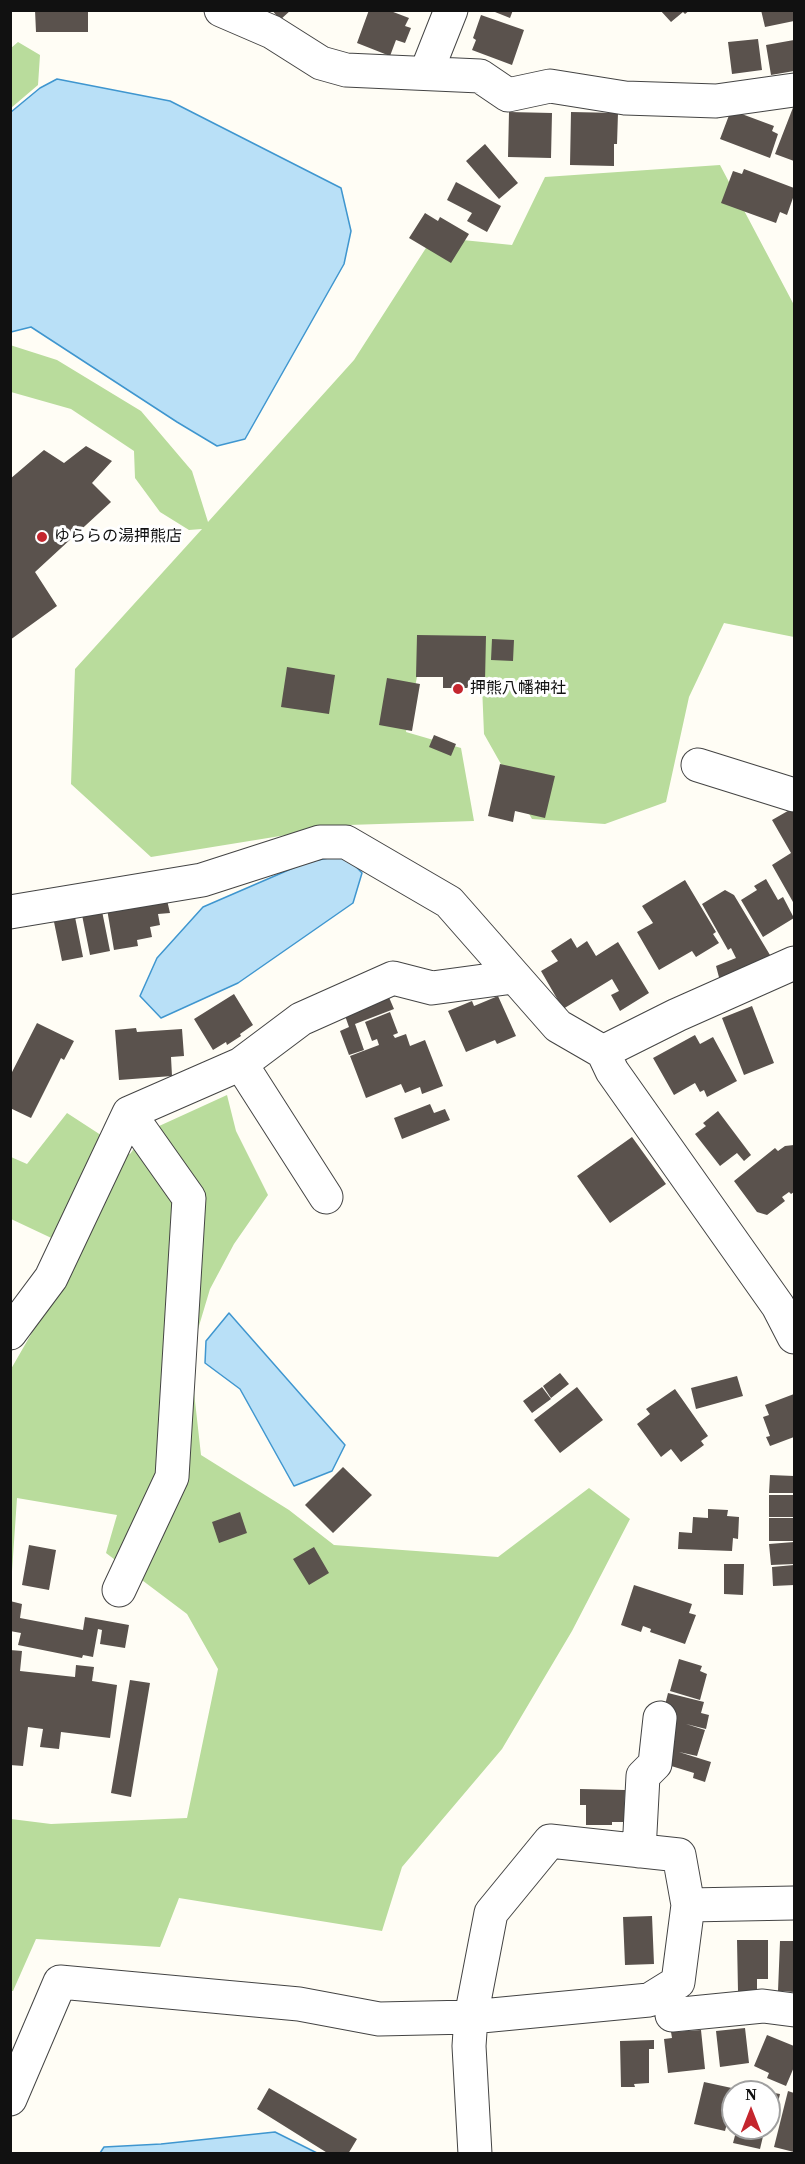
<!DOCTYPE html>
<meta charset="utf-8">
<style>
body{margin:0}
#map{position:relative;width:805px;height:2164px;overflow:hidden;background:#fffdf5;font-family:"Source Serif 4",serif}
canvas{display:block}
.frame{position:absolute;inset:0;border:12px solid #111;pointer-events:none}
.north{position:absolute;left:721px;top:2080px;width:60px;height:60px;box-sizing:border-box;background:#fff;border:2px solid #a0a0a0;border-radius:50%;rotate:0deg;font-size:16px;font-weight:700;line-height:24px;text-align:center;color:#111}
.north::after{content:'';display:block;margin:auto;width:21px;height:27px;background:#c4262e;clip-path:polygon(50% 0,100% 100%,50% 72%,0 100%)}
</style>
<div id="map">
<canvas width="805" height="2164"></canvas>
<div class="frame"></div>
<div class="north">N</div>
</div>
<script>
const context = document.querySelector('canvas').getContext('2d');
context.lineJoin = 'round';
function paint(path, color) {
  context.fillStyle = color;
  context.fill(path, 'evenodd');
}
function strokePath(path, color, width, dash) {
  context.strokeStyle = color;
  context.lineWidth = width;
  context.lineCap = dash ? 'butt' : 'round';
  context.setLineDash(dash || []);
  context.stroke(path);
}
function label(font, color, halo, rows, align = 'center') {
  context.font = font + ' "Source Serif 4","Noto Sans JP",serif';
  context.lineWidth = 6;
  context.setLineDash([]);
  context.textBaseline = 'middle';
  context.strokeStyle = halo;
  context.fillStyle = color;
  for (const [text, x, y, turn = 0] of rows) {
    context.save();
    context.translate(x, y);
    context.rotate((+turn || 0) * Math.PI / 180);
    context.textAlign = isNaN(turn) ? turn : align;
    if (halo) context.strokeText(text, 0, 0);
    context.fillText(text, 0, 0);
    context.restore();
  }
}
paint(new Path2D(`
 M18,42L40,55L38,85L11,108V48Z
 M720,165L794,305V637L724,623L689,697L666,802L605,824L532,819L484,734L481,661L422,652L406,732L461,748L474,821L348,825L151,857L71,784L75,669L202,529L189,530L160,512L135,478L134,451L71,409L11,392L10,345L57,360L141,411L192,471L208,522L354,360L433,237L512,245L545,177Z
 M227,1095L236,1131L268,1195L234,1244L210,1289L190,1356L201,1455L289,1510L334,1545L498,1557L589,1488L630,1519L572,1631L502,1749L402,1867L382,1931L179,1898L160,1947L36,1939L13,1991H11V1819L51,1824L187,1818L218,1669L187,1614L106,1553L117,1515L17,1498L11,1586V1369L79,1251L11,1219V1157L27,1164L67,1113L130,1154L146,1132Z`), '#b9dc9c');
const water = new Path2D(`
 M57,79L170,101L341,188L351,231L344,264L245,439L217,446L177,422L31,327L11,332V112L40,88Z
 M345,855L362,873L353,903L238,983L161,1018L140,996L157,958L203,907L307,862Z
 M229,1313L345,1445L332,1471L294,1486L240,1389L205,1363L206,1341Z
 M275,2132L317,2153H100L104,2147L161,2144Z`);
paint(water, '#b9e0f7');
strokePath(water, '#3f96cf', 1.5);
paint(new Path2D(`
 M35,10H88V32H36Z
 M272,10H291L280,20Z
 M369,10H388L409,18L405,26L411,28L405,43L396,40L390,56L357,43Z
 M490,10H513L510,18Z
 M660,10H690L685,14L683,12L671,22Z
 M761,10H794V21L765,27Z
 M481,15L524,30L512,65L472,50L476,40L473,38Z
 M758,39L762,70L732,74L728,42Z
 M794,40V71L771,75L766,45Z
 M794,105V161L775,154Z
 M731,110L774,126L772,131L778,134L770,158L720,139Z
 M509,112L552,113L551,158L508,157Z
 M571,112L618,113L617,144H614V166L570,165Z
 M485,144L518,183L499,199L466,161Z
 M744,169L794,188V195L787,215L780,212L776,223L721,203L733,171L742,174Z
 M456,182L501,206L487,232L467,221L472,213L447,200Z
 M425,213L438,221L440,217L469,234L451,263L409,238Z
 M86,446L112,461L92,483L111,502L35,572L57,606L10,640V479L44,450L64,463Z
 M417,635L486,636L485,681H468V688H443V677H416Z
 M492,639L514,640L513,661L491,660Z
 M287,667L335,675L329,714L281,707Z
 M387,678L420,684L412,731L379,725Z
 M434,735L456,744L451,756L429,747Z
 M500,764L555,776L545,818L515,811L513,822L488,816Z
 M793,808L794,811V900L793,902L772,865L791,853L772,820Z
 M766,879L778,900L783,897L794,918L763,937L741,900L757,890L754,886Z
 M685,880L716,932L713,934L719,943L696,957L692,951L659,970L637,932L653,923L642,906Z
 M725,890L734,895L773,960L720,981L716,966L736,958L731,948L728,950L702,904Z
 M167,900L170,913L158,914L160,925L150,927L152,937L137,940L138,946L114,950L107,909Z
 M102,911L110,951L90,955L82,915Z
 M75,917L83,957L62,961L54,922Z
 M571,938L577,948L587,941L596,956L618,942L649,993L620,1011L611,995L619,991L612,979L563,1009L541,971L558,961L551,951Z
 M234,994L253,1025L240,1034L241,1036L227,1045L226,1042L213,1050L194,1019Z
 M388,995L394,1009L355,1024L364,1050L349,1055L340,1031L349,1027L344,1013Z
 M498,996L516,1036L497,1044L495,1040L466,1052L448,1011L472,1001L474,1006Z
 M752,1006L774,1063L744,1075L722,1018Z
 M390,1012L398,1033L393,1035L395,1038L406,1034L410,1046L425,1040L443,1086L422,1094L420,1087L405,1093L401,1084L366,1098L350,1056L379,1045L377,1039L372,1041L365,1022Z
 M37,1023L74,1041L64,1060L61,1058L31,1118L10,1108V1076Z
 M136,1028L137,1032L182,1029L184,1056L171,1057L172,1076L119,1080L115,1030Z
 M695,1035L700,1044L713,1037L737,1081L707,1097L704,1090L700,1092L695,1083L674,1095L653,1058Z
 M430,1104L434,1113L445,1109L450,1120L402,1139L394,1118Z
 M718,1111L751,1155L744,1161L737,1153L720,1166L695,1134L706,1126L703,1123Z
 M632,1137L666,1184L610,1223L577,1176Z
 M794,1145V1192L791,1194L789,1192L782,1197L785,1201L767,1215L757,1212L734,1181L775,1148L778,1151L785,1146Z
 M560,1373L569,1384L551,1398L543,1386Z
 M737,1376L743,1396L696,1409L691,1388Z
 M542,1387L551,1399L532,1413L523,1401Z
 M577,1387L603,1420L560,1453L534,1420Z
 M675,1389L708,1436L701,1441L704,1445L681,1462L671,1449L661,1457L637,1424L650,1414L646,1409Z
 M794,1394V1437L770,1446L766,1437L770,1436L763,1417L769,1415L765,1405Z
 M343,1467L372,1495L333,1533L305,1505Z
 M770,1475L794,1476V1493H769Z
 M769,1495H794V1517H769Z
 M708,1509L728,1510L727,1516L739,1517L738,1539L733,1538L732,1551L678,1549L679,1532L692,1533L693,1517L708,1518Z
 M240,1512L247,1533L219,1543L212,1522Z
 M769,1518H794V1541H769Z
 M794,1542V1564L771,1565L769,1544Z
 M29,1545L56,1550L49,1590L22,1585Z
 M314,1547L329,1573L309,1585L293,1559Z
 M724,1564H744L743,1595L724,1594Z
 M794,1565V1585L773,1586L772,1567Z
 M634,1585L692,1604L689,1613L696,1615L685,1644L650,1632L651,1629L643,1626L641,1632L621,1625Z
 M10,1601L22,1604L20,1618L83,1630L85,1617L129,1625L125,1648L100,1644L102,1630L98,1629L93,1657L83,1655L82,1658L18,1645L21,1633L10,1631Z
 M10,1650L22,1651L20,1671L75,1677L76,1665L94,1667L92,1681L117,1685L110,1738L61,1732L59,1749L40,1747L43,1729L28,1727L23,1766L10,1765Z
 M679,1659L702,1666L700,1671L707,1674L700,1700L670,1691Z
 M130,1680L150,1683L131,1797L111,1793Z
 M668,1693L704,1702L701,1713L709,1715L706,1729L686,1724L705,1730L697,1756L679,1752L711,1762L705,1782L693,1778L694,1773L655,1761L662,1717Z
 M580,1789L625,1790L624,1822H612V1825H586V1805H580Z
 M652,1916L654,1964L625,1965L623,1917Z
 M737,1940H768V1979H757V1991H738Z
 M780,1941H794V1992L778,1991Z
 M745,2028L749,2063L720,2067L716,2031Z
 M701,2030L705,2069L668,2073L664,2039L672,2038L671,2032Z
 M767,2035L794,2046V2067L786,2086L767,2078L769,2073L754,2066Z
 M654,2040V2049H649V2083L634,2084L635,2087H621L620,2041Z
 M704,2082L741,2090L740,2092H733V2108H731L725,2131L694,2124Z
 M748,2083L765,2088L764,2092H745Z
 M269,2088L357,2139L348,2154H329L257,2109Z
 M788,2091L794,2093V2152L774,2147Z
 M769,2092L780,2094L773,2123L769,2122Z
 M737,2128H765L760,2149L733,2143Z`), '#5a524d');
const minor = new Path2D(`
 M221,10L272,32L321,63L346,70L480,76L508,95L550,86L625,98L716,101L794,90
 M426,73L451,10
 M698,765L794,795
 M10,912L202,880L320,842H346L449,902L558,1026L603,1052L612,1071L778,1306L794,1337
 M603,1052L677,1015L794,963
 M241,1064L326,1197
 M10,1333L51,1278L129,1113L241,1064L301,1019L393,978L432,988L513,977
 M119,1590L172,1477L189,1198L129,1113
 M639,1851L643,1776L655,1764L660,1718
 M672,2015L763,2006L794,2010
 M10,2099L60,1982L299,2004L379,2019L471,2017L649,2000L678,1982L688,1905
 M475,2154L469,2046L471,2017L491,1913L550,1841L679,1855L688,1905L794,1903`);
strokePath(minor, '#444', 35);
strokePath(minor, '#fff', 33);
for (const [x, y, r, color] of [
 [42,537,6,"#c4262e"],
 [458,689,6,"#c4262e"]
]) {
  const dot = new Path2D();
  dot.arc(x, y, r, 0, 2 * Math.PI);
  context.fillStyle = color;
  context.fill(dot);
  strokePath(dot, '#fff', 2);
}
label('16px', '#111', '#fff', [
 ["ゆららの湯押熊店",54,537],
 ["押熊八幡神社",470,689]
], 'left');
</script>
